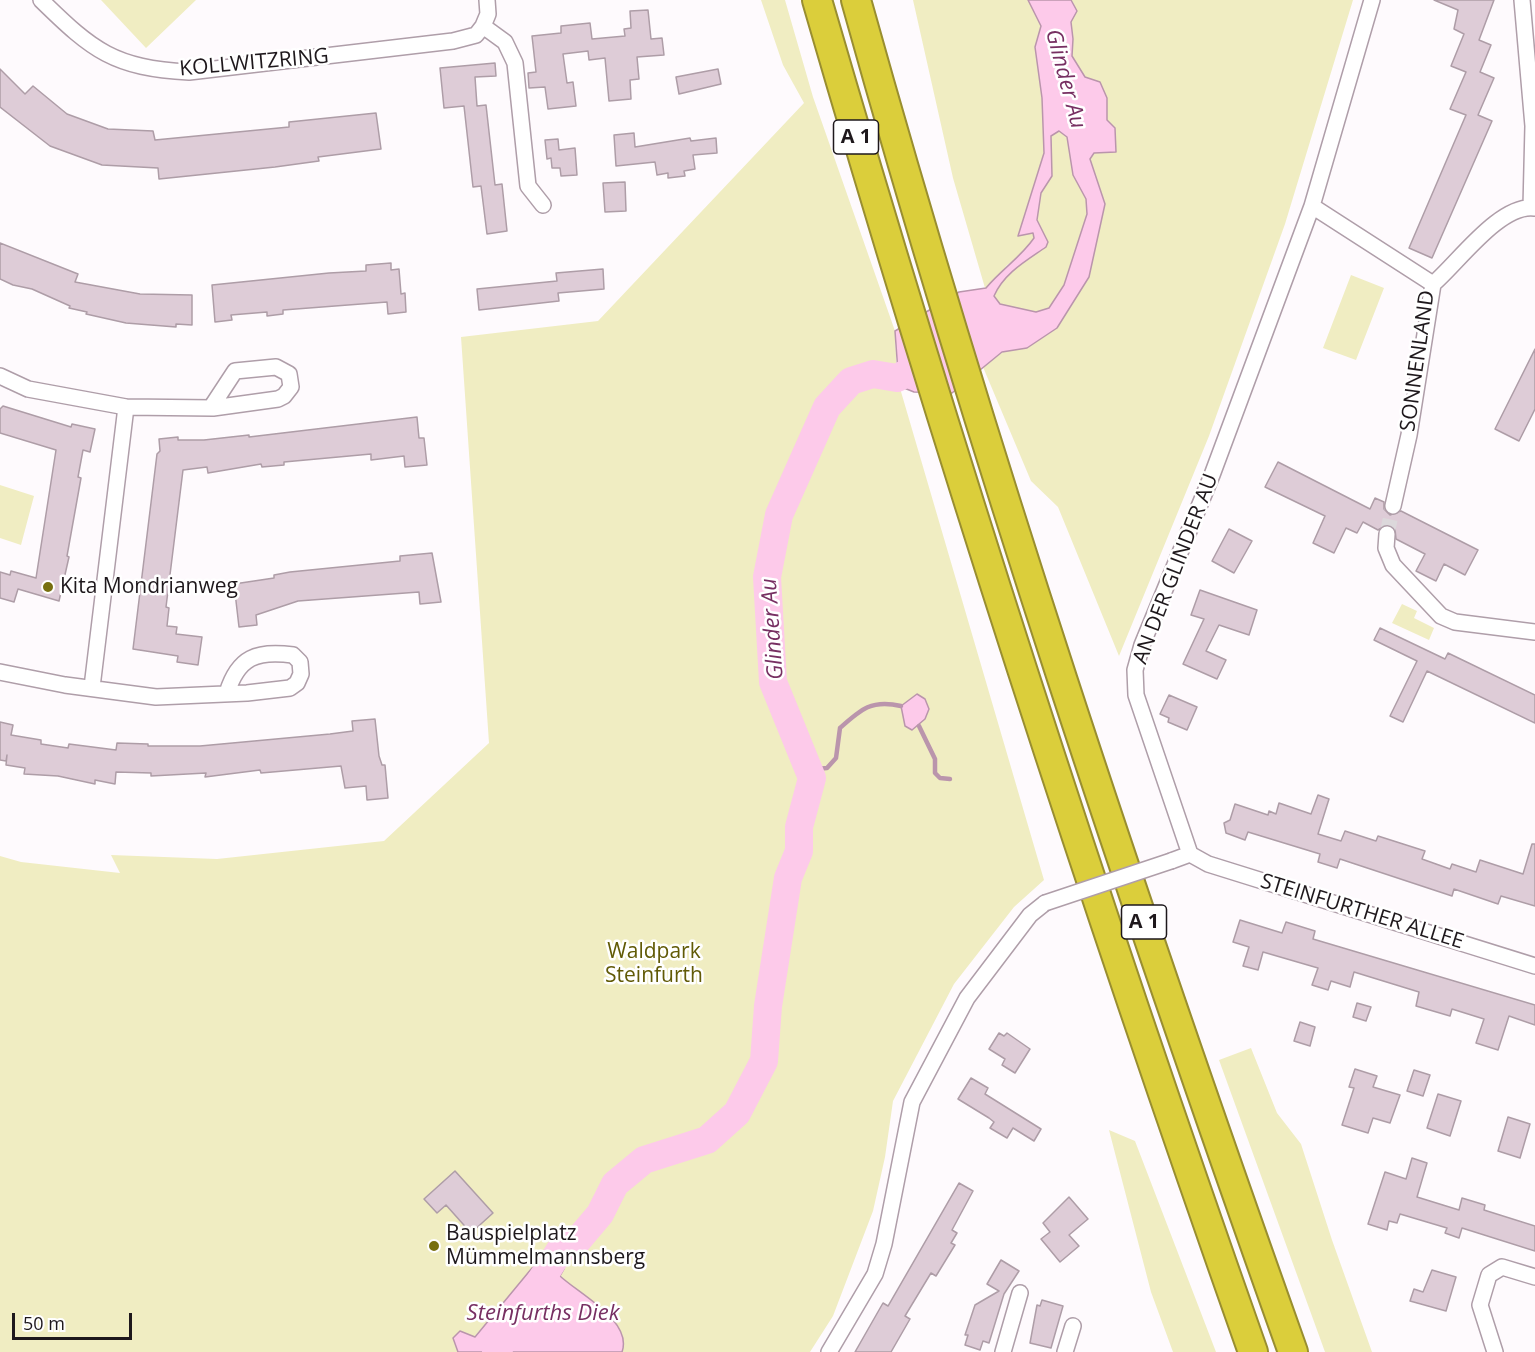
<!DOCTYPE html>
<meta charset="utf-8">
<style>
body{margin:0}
#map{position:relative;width:1535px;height:1352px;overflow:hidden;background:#fefafd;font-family:"Open Sans",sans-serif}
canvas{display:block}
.scale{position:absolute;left:12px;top:1313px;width:120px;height:27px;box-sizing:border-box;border:3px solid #1e181c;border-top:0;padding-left:8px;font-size:18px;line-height:21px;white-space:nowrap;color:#1e181c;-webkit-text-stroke:4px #fff;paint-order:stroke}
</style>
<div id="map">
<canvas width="1535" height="1352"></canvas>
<div class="scale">50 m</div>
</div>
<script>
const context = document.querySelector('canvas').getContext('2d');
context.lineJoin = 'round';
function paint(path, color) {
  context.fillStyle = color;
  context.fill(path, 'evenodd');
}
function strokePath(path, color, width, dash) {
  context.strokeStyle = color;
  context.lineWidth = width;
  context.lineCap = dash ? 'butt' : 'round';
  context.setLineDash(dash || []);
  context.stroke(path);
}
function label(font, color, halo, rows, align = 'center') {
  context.font = font + ' "Open Sans",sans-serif';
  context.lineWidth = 5;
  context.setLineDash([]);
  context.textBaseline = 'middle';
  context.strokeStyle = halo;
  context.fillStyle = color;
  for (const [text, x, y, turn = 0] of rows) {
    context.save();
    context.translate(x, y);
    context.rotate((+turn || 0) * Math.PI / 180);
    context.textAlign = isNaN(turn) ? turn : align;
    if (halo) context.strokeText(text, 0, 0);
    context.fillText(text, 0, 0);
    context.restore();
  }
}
paint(new Path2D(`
 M101,0H196L146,48Z
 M761,0H785L813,97L895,331L897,378L1044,880L1014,907L954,984L893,1101L885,1157L873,1211L833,1316L810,1352H622C632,1324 586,1300 569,1284C561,1277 554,1268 547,1259L538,1263L474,1337L460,1331L453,1338L458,1352H0V856L21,862L120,873L111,855L217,859L384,841L489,743L461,337L598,321L804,103L783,65Z
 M913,0H1028L1041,26L1035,47L1042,98L1044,153L1018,236L1034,233V238L1024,252L1006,266L994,295C1004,272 1026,260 1046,246L1048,242L1037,221L1041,193L1052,176L1051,136L1059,130L1067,137L1073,175L1086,199L1087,214L1064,285L1049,308L1036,312L1000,304L985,288L953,178Z
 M1071,0H1353L1285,224L1209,436L1119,656L1058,507L1031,481L983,367L1003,352L1027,348L1057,328L1089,277L1105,204L1090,159L1107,120V98L1085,77L1072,56L1073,39L1071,21L1074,4Z
 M1351,275L1384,288L1356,360L1323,348Z
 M0,485L34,496L21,545L0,538Z
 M1402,604L1417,611L1414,618L1434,628L1429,640L1392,623Z
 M1251,1048L1277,1113L1301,1144L1332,1240L1372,1352H1325L1219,1060Z
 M1109,1130L1135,1141L1216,1352H1173L1151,1292Z`), '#f0edc2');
const water = new Path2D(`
 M1028,0H1071L1077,11L1071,22L1073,39L1072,56L1085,77L1100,82L1107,98V120L1115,128L1116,152L1094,153L1090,159L1105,204L1089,277L1057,328L1027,348L1002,352L952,393L914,392L899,386L895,331L959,292L986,288C1001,270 1021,257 1034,238L1033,233L1018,236L1044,153L1042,98L1035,47L1041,26ZM1059,131L1067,137L1073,175L1086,199L1087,214L1064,285L1049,308L1036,312L1000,304L994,296C1004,273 1026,261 1046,247L1048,242L1037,220L1041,193L1052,176L1051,136Z
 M917,694L925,699L929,709L925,719L912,730L905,726L901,706Z
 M550,1256L564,1269L560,1276C579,1294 633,1321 622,1352H458L453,1338L460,1331L475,1337L532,1268Z`);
paint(water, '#fdcaea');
strokePath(water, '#ba95ac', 1.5);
strokePath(new Path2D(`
 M919,726L935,759V773L940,778L950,779
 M807,764L816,769L827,768L836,758L840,728C861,709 872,699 901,706`), '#ba95ac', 4.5);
strokePath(new Path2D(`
 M496,1352L560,1250L578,1240L600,1214L615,1184L644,1160L707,1140L737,1113L764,1061L768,1006L788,878L799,851V827L812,778L773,682L767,577L779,515L827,407L851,381L873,374L897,378L930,361`), '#fdcaea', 28);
const building = new Path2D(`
 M1434,0H1494L1479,40L1491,45L1480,72L1494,78L1478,115L1492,121L1432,258L1409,248L1466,115L1450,109L1466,72L1451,66L1464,34L1454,29L1458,10Z
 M648,10L651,39L662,38L664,55L637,57L639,79L630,80L631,99L609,101L605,58L589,60L588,51L563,54L567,83L573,82L576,106L548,109L545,87L529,88L528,73L536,72L532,36L561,33V26L590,23L592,39L625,36L624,29L631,28L630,11Z
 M495,63L496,76L475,77L477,106L486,105L495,185L502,184L507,231L487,234L481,186L473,187L464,106L444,108L440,68Z
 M0,69L25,94L33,86L67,114L108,129L153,131L155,140L289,127V122L376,113L381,149L318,157L319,161L275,167L159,179L158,168L102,165L50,146L0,107Z
 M718,69L721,84L679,94L676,77Z
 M634,133L635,147L690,138L691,141L716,138L717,153L693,155L695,169L684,171L685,176L668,178V173L657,175L655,162L616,166L614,135Z
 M558,139L559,150L575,148L577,175L561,176L560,168H552L551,158L547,159L545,140Z
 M625,182L626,211L605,212L603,183Z
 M0,243L78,274L75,282L140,294L192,295V325L176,324V327L126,323L86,314L87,312L69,308L70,306L32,289L13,285L0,279Z
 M391,263V270L399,269L401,294L405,293L406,312L388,314L387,302L283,310V314L267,316V312L231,315L232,320L215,322L212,285L329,273L366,271V265Z
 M603,269L604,289L558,293L559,301L479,310L477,289L557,281L556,273Z
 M1535,349V409L1519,441L1495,429Z
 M3,406L71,427L72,424L95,429L90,452L83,450L78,477L81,478L67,556L69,557L59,601L18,589L14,602L0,598V572L10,575L11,571L36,578L56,450L0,433V409Z
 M417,417L419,438H424L427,465L405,467L404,456L371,460V454L284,462V465L262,467L261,464L208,473L207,467L183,470L166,607L169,608L167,626L177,627L176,634L202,637L198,665L177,662L178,656L133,649L157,454L160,451L159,439L178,437V440H204L249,435V437Z
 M1278,462L1370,509L1375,498L1384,502V509L1390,515L1401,511L1478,550L1465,575L1444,564L1436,581L1416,571L1425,554L1396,539L1395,529L1388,524L1378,530L1363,522L1357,533L1346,528L1334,553L1313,543L1325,516L1265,487Z
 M1229,529L1252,541L1234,573L1212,561Z
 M432,553L441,602L420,604L419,592L298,601L256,615L257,625L239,627L234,584L274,578V575L290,572L400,561V556Z
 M1200,590L1257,610L1249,635L1219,625L1206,651L1226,660L1217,679L1183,664L1204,619L1191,615Z
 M1380,628L1445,659L1448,653L1535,695V723L1427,671L1403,722L1390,716L1417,661L1374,640Z
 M1169,695L1197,707L1187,730L1168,722L1169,718L1160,714Z
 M375,719L379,756L382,765H385L388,798L367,800L366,786L345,788L341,766L261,773L260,770L205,777L206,773L151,776V773L116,772L115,784L95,780V784L58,776L24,774L25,768L6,765L7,755L6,761L0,760V722L13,725L11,735L41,740V744L68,748L69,744L116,750L117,743L148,744V746H200L330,734L353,731L352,721Z
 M1318,795L1329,799L1318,834L1341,841L1345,831L1376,841L1378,836L1425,851L1422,859L1450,869L1452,864L1476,872L1480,860L1523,874L1532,844H1535V906L1501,896L1498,904L1454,889L1452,896L1340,859L1337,868L1318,862L1320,854L1248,832L1245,840L1226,833L1224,823L1230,820L1235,804L1268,815L1269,811L1276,814L1279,803L1311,814Z
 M1240,920L1282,933L1286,922L1315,931L1313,939L1535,1005V1025L1509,1016L1498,1050L1476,1043L1484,1019L1452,1009L1450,1016L1416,1006L1419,992L1354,972L1350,987L1331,981L1328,990L1312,985L1318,968L1263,952L1258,970L1243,966L1249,947L1233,942Z
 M1357,1003L1371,1007L1366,1021L1353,1017Z
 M1300,1022L1315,1027L1310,1046L1294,1041Z
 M999,1033L1004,1036L1007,1033L1030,1049L1015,1073L1002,1065L1005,1059L989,1049Z
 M1355,1069L1377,1076L1373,1087L1400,1095L1390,1123L1373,1118L1368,1133L1342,1125L1354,1088L1349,1087Z
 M1414,1070L1430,1075L1423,1096L1407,1091Z
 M971,1078L988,1088L985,1094L1041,1129L1034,1141L1013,1128L1007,1138L990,1128L994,1122L989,1118L958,1099Z
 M1438,1094L1461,1101L1450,1136L1427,1128Z
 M1508,1117L1530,1124L1520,1158L1498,1151Z
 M1412,1158L1427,1163L1417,1197L1459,1210L1462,1198L1485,1205L1484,1210L1535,1226V1251L1462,1228L1459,1238L1445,1233L1447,1228L1400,1214L1397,1223L1389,1221L1387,1230L1368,1224L1385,1172L1406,1179Z
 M455,1171L493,1213L471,1233L446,1205L437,1213L424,1199Z
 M959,1183L973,1191L952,1230L957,1233L951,1243L955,1245L936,1276L931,1273L905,1316L910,1319L891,1352H855L883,1303L888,1306Z
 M1069,1197L1088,1219L1069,1235L1079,1246L1060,1262L1041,1239L1050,1232L1043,1223Z
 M1001,1260L1019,1271L1004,1294L989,1343L983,1341L980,1350L965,1345L968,1335H965L975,1305L999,1291L987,1284Z
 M1432,1270L1456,1277L1446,1311L1410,1301L1414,1289L1423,1292Z
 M1042,1300L1063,1306L1051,1348L1030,1343L1037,1305L1040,1306Z`);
paint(building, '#deccd7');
strokePath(building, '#ae9da7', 1.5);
strokePath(new Path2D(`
 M1387,534L1393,506`), '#dcd8db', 15, [15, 8]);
const minor = new Path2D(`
 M41,0C93,51 114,68 189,72L453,41L476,35L483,26
 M487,0L488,14L483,26L505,42L515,63L528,186L543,205
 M1522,0L1533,126L1531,207
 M1312,206L1433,284L1409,435L1393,506
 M1433,284C1458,263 1500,203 1535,208
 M0,376L28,389L126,407L213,408L278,399L284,396L291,387L289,374L276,367L235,371L212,406
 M1387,534L1386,548L1393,565L1441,616L1455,622L1535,632
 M0,672L65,685L156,697L247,693L290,688L297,683L301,674L300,662L293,655C257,650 238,657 227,693
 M92,687L126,407
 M1190,854L1208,864L1535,966
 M1171,861L1190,854L1136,695L1135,670L1142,645L1212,475L1312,206L1372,0
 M829,1352L875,1274L884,1244L912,1102L967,998L1030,915L1045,903
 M1003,1352L1020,1293
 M1065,1352L1073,1326
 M1495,1352L1480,1305L1489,1275L1502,1267L1535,1277`);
const motorway = new Path2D(`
 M817,0C949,455 1095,905 1253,1352
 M856,0C983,456 1134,906 1293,1352`);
strokePath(minor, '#af9ea9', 18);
strokePath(motorway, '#998e30', 32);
strokePath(minor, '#fff', 15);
strokePath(motorway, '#dbce3b', 28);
const minorBridge = new Path2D(`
 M1045,903L1171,861`);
strokePath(minorBridge, '#af9ea9', 18, []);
strokePath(minorBridge, '#fff', 15);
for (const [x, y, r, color] of [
 [48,587,6,"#776f0f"],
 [434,1246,6,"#776f0f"]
]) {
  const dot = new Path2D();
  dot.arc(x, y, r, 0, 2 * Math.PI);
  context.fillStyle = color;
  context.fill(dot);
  strokePath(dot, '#fff', 2);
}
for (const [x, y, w] of [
 [856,137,45],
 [1144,922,45]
]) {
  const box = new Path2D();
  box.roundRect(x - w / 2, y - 17, w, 34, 4.5);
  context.fillStyle = '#fff';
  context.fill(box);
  strokePath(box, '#1e181c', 1.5);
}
label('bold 20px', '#1e181c', null, [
 ["A 1",856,137],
 ["A 1",1144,922]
]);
label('21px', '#1e181c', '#fff', [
 ["KOLLWITZRING",254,63,-5],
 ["SONNENLAND",1418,361,-82],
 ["AN DER GLINDER AU",1176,569,-69],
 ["STEINFURTHER ALLEE",1362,912,17]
]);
label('21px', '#1e181c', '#fff', [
 ["Kita Mondrianweg",60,587],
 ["Bauspielplatz",446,1234],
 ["Mümmelmannsberg",446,1258]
], 'left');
label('21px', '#615a06', '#fff', [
 ["Waldpark",654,952],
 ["Steinfurth",654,976]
]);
label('italic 22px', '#772f62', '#fff', [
 ["Glinder Au",1065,79,75],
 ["Glinder Au",773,629,-94],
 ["Steinfurths Diek",543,1314]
]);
</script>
